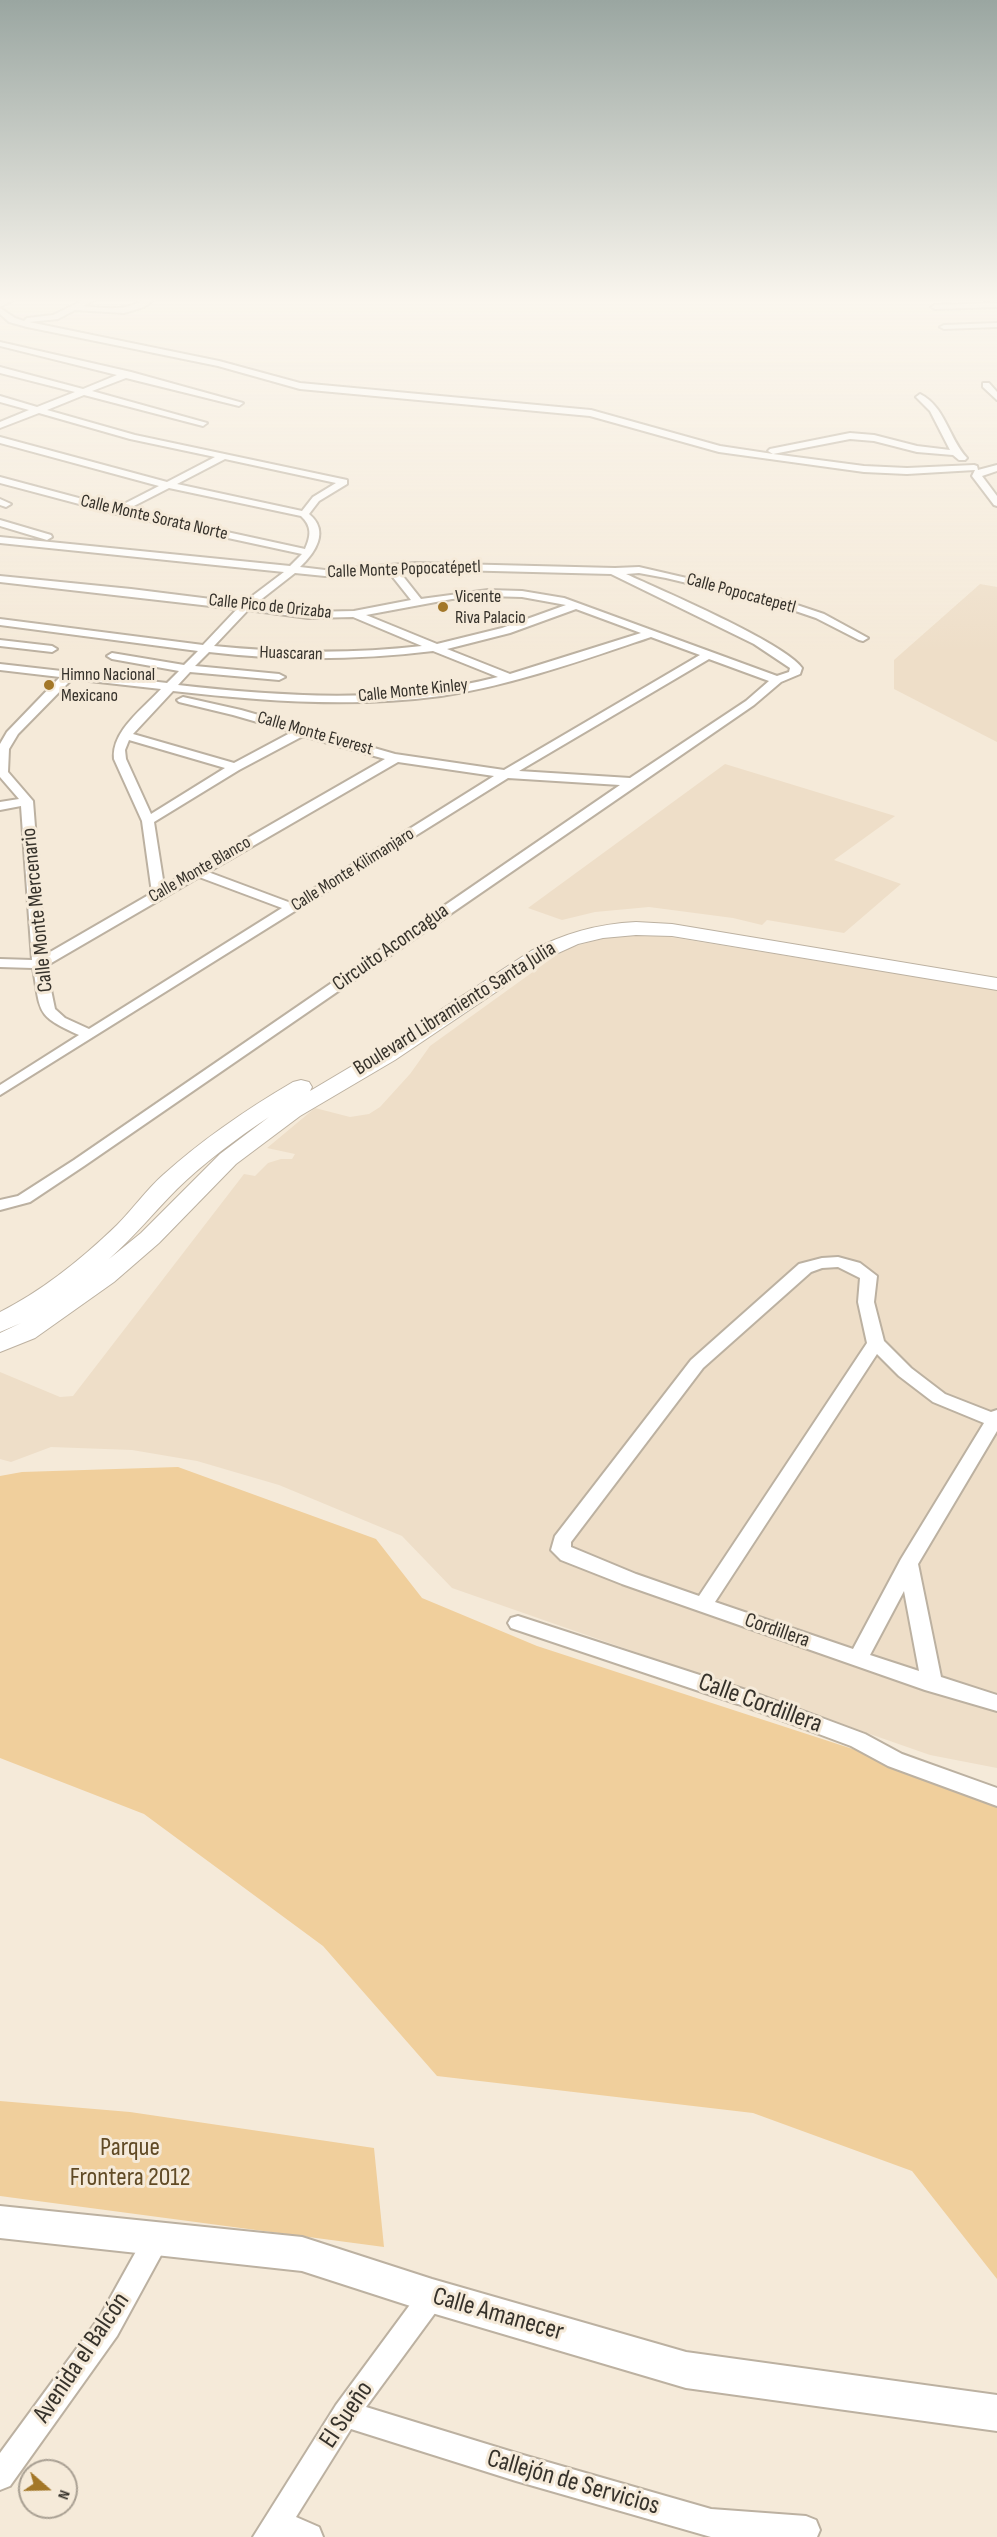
<!DOCTYPE html>
<meta charset="utf-8">
<style>
body{margin:0}
#map{position:relative;width:997px;height:2537px;overflow:hidden;background:#f5ead9;font-family:"Sofia Sans Condensed",sans-serif}
canvas{display:block}
.north{position:absolute;left:18px;top:2459px;width:60px;height:60px;box-sizing:border-box;background:#f5ead9;border:2px solid #a9a093;border-radius:50%;rotate:110deg;font-size:16px;font-weight:700;line-height:24px;text-align:center;color:#36322b}
.north::after{content:'';display:block;margin:auto;width:21px;height:27px;background:#a37728;clip-path:polygon(50% 0,100% 100%,50% 72%,0 100%)}
</style>
<div id="map">
<canvas width="997" height="2537"></canvas>
<div class="north">N</div>
</div>
<script>
const context = document.querySelector('canvas').getContext('2d');
context.lineJoin = 'round';
function paint(path, color) {
  context.fillStyle = color;
  context.fill(path, 'evenodd');
}
function strokePath(path, color, width, dash) {
  context.strokeStyle = color;
  context.lineWidth = width;
  context.lineCap = dash ? 'butt' : 'round';
  context.setLineDash(dash || []);
  context.stroke(path);
}
function label(font, color, halo, rows, align = 'center') {
  context.font = font + ' "Sofia Sans Condensed",sans-serif';
  context.lineWidth = 6;
  context.setLineDash([]);
  context.textBaseline = 'middle';
  context.strokeStyle = halo;
  context.fillStyle = color;
  for (const [text, x, y, turn = 0] of rows) {
    context.save();
    context.translate(x, y);
    context.rotate((+turn || 0) * Math.PI / 180);
    context.textAlign = isNaN(turn) ? turn : align;
    if (halo) context.strokeText(text, 0, 0);
    context.fillText(text, 0, 0);
    context.restore();
  }
}
paint(new Path2D(`
 M980,584L997,587V742L894,689V660Z
 M725,764L895,816L834,860L901,884L844,933L767,920L762,925L733,918L649,907L595,912L562,920L528,908Z
 M620,934L664,936L997,990V1768L930,1755L452,1588L402,1536L279,1485L197,1461L132,1450L51,1447L11,1462L0,1459V1372L60,1397L73,1396L244,1174L255,1176L268,1163L281,1159H292L295,1154L267,1148L315,1108L350,1117L369,1114L380,1107L410,1074L430,1046L555,956L572,947Z`), '#eedec8');
paint(new Path2D(`
 M178,1467L376,1539L422,1598L537,1646L908,1767L997,1787V2279L912,2171L753,2113L437,2076L323,1946L144,1814L0,1758V1476L22,1472Z
 M0,2101L130,2112L374,2148L384,2247L0,2196Z`), '#f0cf9c');
const street = new Path2D(`
 M9,297H18L0,307V302Z
 M90,297H100L83,306C104,308 126,312 145,299L144,297H152L153,300L144,307L124,313L75,310L58,319L29,322L219,361L300,383L591,410L720,446L773,454L768,451L770,449L850,433L874,435L917,446L950,450L930,411L916,397L920,394C945,406 949,439 967,458L965,460H959L953,455L917,452L874,441L850,439L773,454L864,466L907,468L974,465L977,466L978,470L997,465V471L982,476L997,496V506L994,505L972,476L975,470L907,474L864,472L719,452L590,416L300,389L218,366L27,327L9,322L0,314V308L15,318L24,321L27,318L53,315Z
 M997,303V307L935,309L931,307L935,305Z
 M997,323V327L944,329L940,327L944,325Z
 M0,342L131,372L243,403L239,406L126,378L92,391L207,423L203,426L84,395L47,410L135,435L347,480V484L319,501L309,514C330,531 315,553 300,567L325,570L415,563L615,568L639,567L782,600L824,614L868,638L863,641L859,640L816,618L775,604L666,578L639,573L626,574C661,590 785,643 802,668L800,674L781,682L754,705L84,1166L30,1202L0,1210V1200L18,1196L74,1160L620,785L508,778L0,1095V1085L79,1035C35,1015 41,1013 33,968L0,967V959L32,960L21,806L0,810V802L19,799L0,777V744L7,732L60,677L0,670V664L167,683L179,671L112,659L107,656L112,653L184,665L198,651L0,625V619L203,645L237,609L0,582V576L131,589L243,603L284,572L0,543V537L290,566L302,554L117,514L0,483V477L116,508L159,486L0,443V437L167,482L215,457L130,439L39,413L0,428V422L29,410L0,402V396L37,407L75,392L0,373V367L83,389L117,375L0,346ZM225,459L336,483L313,497L302,511L177,484ZM169,488L301,516C312,526 311,536 305,549L126,510ZM415,569L611,574L754,644L790,668L789,672L777,676L564,598L522,591L488,590L421,599L398,570ZM388,571L411,600L354,611L308,612L254,605L295,573L325,576ZM488,596L522,597L566,605L502,628L437,644L366,615L452,599ZM576,609L641,633L510,674L447,649L510,633ZM248,610L308,618L353,617L422,646C353,654 284,653 214,646ZM651,637L700,655L504,770L395,754L241,710L183,697L177,700L179,702L233,715L292,732L234,763L133,734L173,691C263,701 350,708 441,696C513,685 583,660 651,637ZM433,651L498,677C393,704 285,697 178,685L190,672L279,680L285,677L279,674L195,666L209,652C284,661 358,660 433,651ZM709,659L769,681L746,701L630,778L519,771ZM72,679L161,689C144,708 111,731 114,759L142,821L152,893L45,955L33,801L8,772L9,749L18,734ZM303,736L385,759L164,886L154,822L239,770ZM129,740L225,768L151,814L126,759L125,750ZM398,762L494,776L291,903L208,872ZM199,877L282,908L89,1029L65,1018L55,1009L46,966Z
 M983,383H989L997,392V400L983,387Z
 M0,499L11,504L6,507L0,505Z
 M0,520L51,535L52,537L47,540L0,526Z
 M0,640L52,646L57,649L52,652L0,646Z
 M838,1257L860,1263L877,1276L874,1302L884,1341L911,1368L945,1394L991,1412L997,1410V1431L918,1564L941,1677L997,1695V1711L925,1690L622,1584L561,1560L551,1550L555,1536L691,1360L799,1264L822,1258ZM838,1267L860,1278L858,1302L867,1343L699,1596L636,1574L571,1547V1542L703,1368L811,1272L822,1268ZM877,1354L899,1376L933,1402L984,1423L901,1559L853,1649L715,1602ZM904,1591L919,1671L870,1655Z
 M518,1616L752,1692L865,1734L902,1754L997,1788V1806L888,1766L851,1746L738,1704L511,1628L508,1623L511,1618Z
 M158,2225L167,2228L171,2237L117,2336L10,2486L0,2490V2453L99,2318L149,2228Z
 M432,2283L441,2287L445,2296L441,2305L366,2407L516,2453L711,2509L806,2516L816,2520L820,2530L817,2537H711L516,2481L351,2429L296,2517L319,2527L323,2537H253L336,2405L423,2287Z`);
const secondary = new Path2D(`
 M0,2206L302,2237L432,2279L686,2352L997,2395V2431L686,2388L432,2313L302,2271L0,2238Z`);
const primary = new Path2D(`
 M636,922L672,924L997,978V990L672,936L636,935L603,938L578,944L545,959L395,1060L300,1116L236,1164L159,1243L114,1282L35,1338L0,1352V1333L21,1323L0,1332V1312C42,1291 83,1258 117,1225C133,1209 146,1190 163,1175C203,1139 247,1109 293,1082L301,1080L309,1082L312,1087L310,1091L379,1050L531,951C564,933 598,924 636,922ZM269,1117L220,1154L141,1233L109,1259C134,1237 154,1212 177,1189C205,1162 237,1138 269,1117Z`);
strokePath(street, '#bcb1a1', 4);
strokePath(secondary, '#bcb1a1', 4);
strokePath(primary, '#bcb1a1', 2);
paint(street, '#fff');
paint(secondary, '#fff');
paint(primary, '#fff');
const sky = context.createLinearGradient(0, 0, 0, 652);
sky.addColorStop(0, '#9aa6a1');
sky.addColorStop(0.46, '#faf6ee');
sky.addColorStop(1, '#faf6ee00');
context.fillStyle = sky;
context.fillRect(0, 0, 997, 652);
for (const [x, y, r, color] of [
 [443,607,6,"#a37728"],
 [49,685,6,"#a37728"]
]) {
  const dot = new Path2D();
  dot.arc(x, y, r, 0, 2 * Math.PI);
  context.fillStyle = color;
  context.fill(dot);
  strokePath(dot, '#f5ead9', 2);
}
label('18px', '#36322b', '#f5ead9', [
 ["Calle Monte Sorata Norte",154,518,13],
 ["Calle Monte Popocatépetl",404,570,-2],
 ["Calle Popocatepetl",741,594,15],
 ["Calle Pico de Orizaba",270,607,6],
 ["Huascaran",291,654,2],
 ["Calle Monte Kinley",413,691,-6],
 ["Calle Monte Everest",315,734,16],
 ["Calle Monte Blanco",200,870,-30],
 ["Calle Monte Kilimanjaro",353,870,-32]
]);
label('18px', '#36322b', '#f5ead9', [
 ["Vicente",455,597],
 ["Riva Palacio",455,618],
 ["Himno Nacional",61,675],
 ["Mexicano",61,696]
], 'left');
label('21px', '#36322b', '#f5ead9', [
 ["Calle Monte Mercenario",38,910,-96],
 ["Circuito Aconcagua",391,948,-35],
 ["Boulevard Libramiento Santa Julia",455,1009,-32],
 ["Cordillera",777,1631,19]
]);
label('26px', '#36322b', '#f5ead9', [
 ["Calle Cordillera",760,1704,20],
 ["Calle Amanecer",498,2315,16],
 ["Avenida el Balcón",82,2358,-56],
 ["El Sueño",347,2415,-56],
 ["Callejón de Servicios",573,2483,16]
]);
label('26px', '#604a25', '#f5ead9', [
 ["Parque",130,2148],
 ["Frontera 2012",130,2178]
]);
</script>
